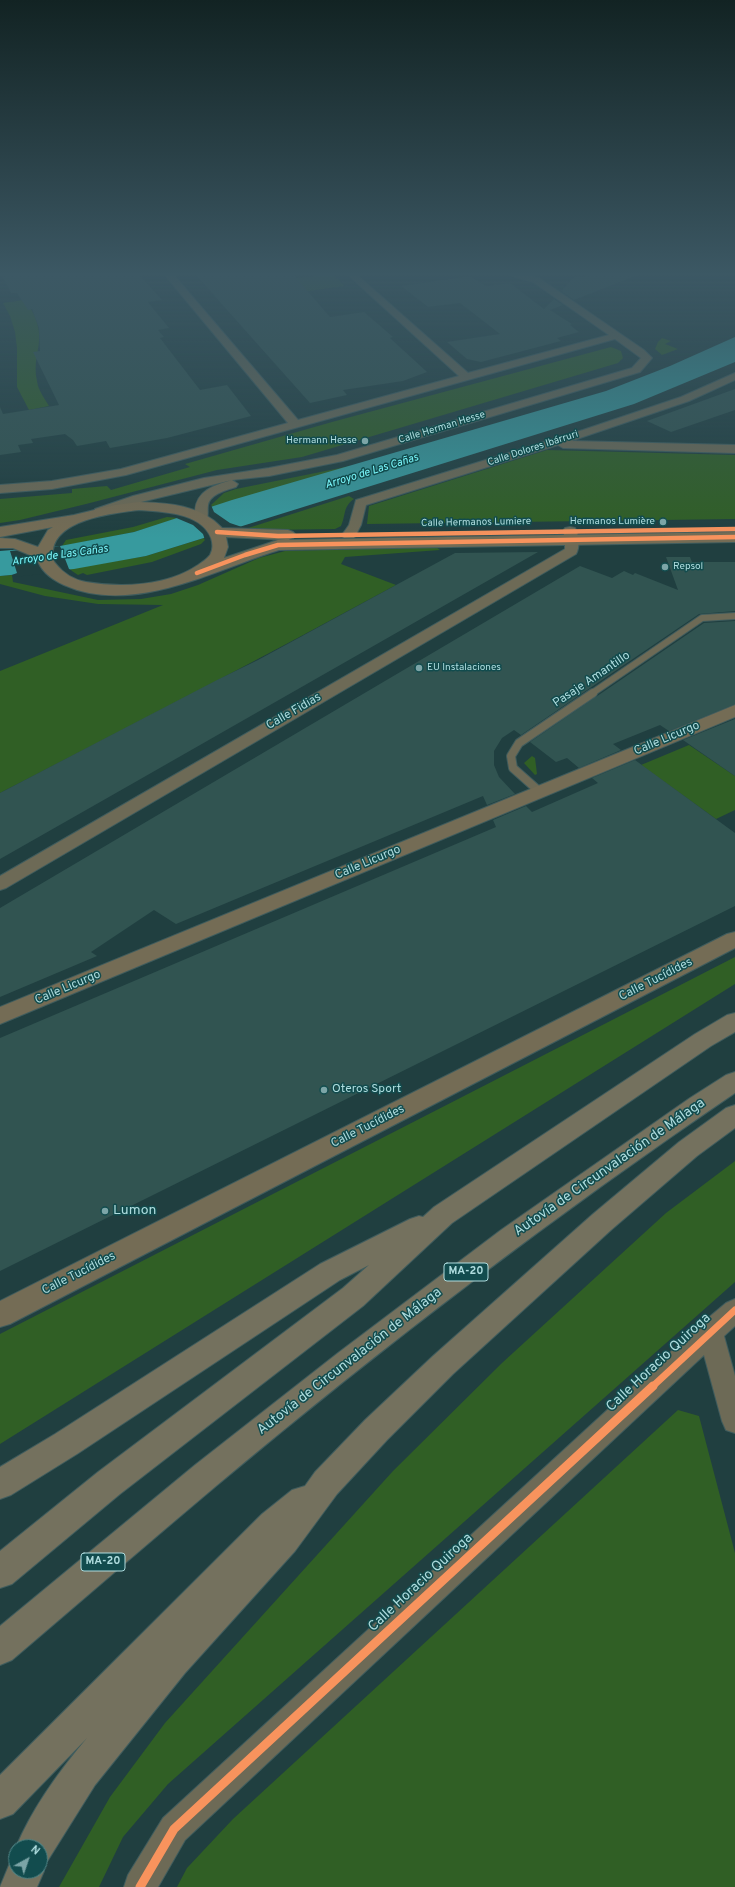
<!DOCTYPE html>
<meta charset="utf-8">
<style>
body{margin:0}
#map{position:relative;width:735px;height:1887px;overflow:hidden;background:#203f40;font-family:Overpass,sans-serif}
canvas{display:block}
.north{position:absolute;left:8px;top:1839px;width:40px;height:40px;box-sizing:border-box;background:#124c4e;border:1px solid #508688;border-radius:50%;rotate:40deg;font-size:11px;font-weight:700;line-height:16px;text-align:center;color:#aedcde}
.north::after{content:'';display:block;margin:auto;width:14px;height:18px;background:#7ca5a7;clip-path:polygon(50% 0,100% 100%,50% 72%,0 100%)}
</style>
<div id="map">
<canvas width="735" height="1887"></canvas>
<div class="north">N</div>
</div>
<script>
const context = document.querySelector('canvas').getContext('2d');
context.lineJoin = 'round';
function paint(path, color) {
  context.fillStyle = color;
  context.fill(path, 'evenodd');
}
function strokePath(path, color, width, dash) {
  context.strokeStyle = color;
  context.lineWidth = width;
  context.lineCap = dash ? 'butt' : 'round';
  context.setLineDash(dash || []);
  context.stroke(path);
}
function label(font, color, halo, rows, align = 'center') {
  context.font = font + ' Overpass,sans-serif';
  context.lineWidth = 3;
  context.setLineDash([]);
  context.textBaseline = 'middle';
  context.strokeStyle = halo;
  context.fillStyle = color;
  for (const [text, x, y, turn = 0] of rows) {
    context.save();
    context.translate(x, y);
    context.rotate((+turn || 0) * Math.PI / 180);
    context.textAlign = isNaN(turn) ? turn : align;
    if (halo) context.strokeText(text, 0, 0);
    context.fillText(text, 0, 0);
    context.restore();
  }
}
paint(new Path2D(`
 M332,274L345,286L281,295L268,281Z
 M23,300L28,309H31C49,341 31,352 37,381C38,390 45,399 49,406L29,410L17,387V348L15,332L10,316L3,303Z
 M662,338L671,341L665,344L678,349L662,355L655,349L658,342Z
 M611,347L621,351L623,358L618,363L302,457L217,470L86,504L20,520L0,523V499L72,493V489L107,486L111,490L190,467L185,464L332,422Z
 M547,450L735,455V519L367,524L369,506Z
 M365,463L212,507L211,505L224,493L236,489Z
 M349,496L354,499C343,506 346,515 341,526L335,529L266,530L245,529Z
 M167,517L179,518L134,532L62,546L66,540L133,527Z
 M204,538L205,540L201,544L152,562L87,575L83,573L78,575L69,569L146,556Z
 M436,547L440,550L345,557L341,564L396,585C265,656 133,725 0,793V671L163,605L98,604L45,596L0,584V576L12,575L13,582L98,600L141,599L171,594L198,585L259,558L285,551Z
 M689,745L735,776V810L716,819L641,765Z
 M532,756L535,758L537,774L535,775L524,763Z
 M735,957V984L0,1444V1334Z
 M735,1161V1282L168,1784L123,1837L99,1887H59L110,1797L165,1723L393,1471L502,1363L666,1213Z
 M678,1410L699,1416L735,1553V1887H177L187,1868L233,1819Z`), '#305f25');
paint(new Path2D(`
 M735,337V362L634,404L146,556L74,569L0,576V551L60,546L134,532L232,500L606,391L670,366Z`), '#379a9e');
paint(new Path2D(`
 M211,505L214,512L230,523L242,527L205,540L203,534L193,525L174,517Z
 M60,546L69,569L72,571L13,577L12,575L17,573L10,551Z`), '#203f40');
paint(new Path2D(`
 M1,274H139L162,300L148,302L169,328L158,330L164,337L160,338L200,390L227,385L251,416L167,438L110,448L106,441L77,446L73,440L65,434L31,439L33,443L18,445L21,452L0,455V407L3,414L59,405L33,352L40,351L39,328L32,309L28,310L17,293H11Z
 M195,274H293L330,317L364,312L393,337L390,338L427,372L403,381L343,390L347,395L310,403Z
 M587,274H638V275L574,300L561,291L575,276L586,277Z
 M470,276L486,286L510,283L544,309L554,299L563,305L550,310L572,324L570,325L579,332L557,338L561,341L481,362L467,359L447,342L500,334L460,303L428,307L401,286Z
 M735,389V410L671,432L647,421Z
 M538,552L130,785L0,859V793L217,680L258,660L455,553Z
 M666,557H690L692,562H735V611L699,614L521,735L514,730L502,738L494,751V765L499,777L515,794L487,805L483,796L176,924L154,910L91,952L97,956L0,997V908L580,566L612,578L624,571L633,575L635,573L678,590Z
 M735,621V704L669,731L660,725L613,744L621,750L579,768L567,758L556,762L530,742L704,623Z
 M735,719V776L683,740Z
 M635,760L735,833V906L0,1271V1038L496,827L493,820L526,806L532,812L598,783L592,778Z`), '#315451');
const laneFar1 = new Path2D(`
 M591,694L702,618L735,616`);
const lane = new Path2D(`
 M540,792L513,768L511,756L519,743L593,693`);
const street = new Path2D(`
 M164,274H173L298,420L459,376L347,274H356L468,373L609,335L533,282L512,276L511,274H524L539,278L644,350L652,358L640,372L343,461L269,476L232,480L238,484L236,487C227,490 210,494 208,505C207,511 209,516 206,521H196C194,517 195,516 195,511C196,491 214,485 232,480L141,502L100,516L95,515L94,512L95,509L133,496L204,478L269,468L337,455L632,368L641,358L615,339L126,475L52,489L0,493V485L52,481L121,469L288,423Z
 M735,373V380L689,401L571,441L735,445V453L563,448L558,445L366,505L361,525L354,538H344L342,535L349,525L356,500L583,430L681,397Z
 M570,527L575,528C579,535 580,547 576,554L6,888L0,890V876L565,549V539L563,531L565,528Z
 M735,1299V1326L724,1336L735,1376V1433L726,1430L722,1421L704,1355L185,1840L158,1887H124L128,1875L163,1818L701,1324L726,1303Z`);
const secondary = new Path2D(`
 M139,502C168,503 201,505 222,528L288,530L293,532L296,535L293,538L288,540L226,537L228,547L224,558L278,540L735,532V542L279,550C214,570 133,616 64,585C53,580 40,571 37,558L13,548H0V538L15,539L38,547L48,530L53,527L0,537V527L74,515L115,505ZM139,510C162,512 201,512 211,538C213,544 213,550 210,555C207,559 202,562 198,565C167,586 122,588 86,582C74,580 63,573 56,564C52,560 52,554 53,550C57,519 115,513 139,510Z
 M735,705V717L0,1024V1007Z
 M735,932V948L10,1324L0,1327V1301L727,934Z`);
const highway = new Path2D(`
 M735,1013V1032L711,1046L452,1223L363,1306L120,1494L12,1584L0,1588V1551L98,1472L343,1288L369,1265L340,1280L77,1454L11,1495L0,1499V1467L55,1434L320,1264L410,1219L419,1216L423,1217L434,1207L695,1034L727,1015Z
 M735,1072V1093C555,1215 382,1347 216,1486C147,1544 80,1602 12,1660L0,1665V1626L195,1465L338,1353L501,1230L690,1098L726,1075Z
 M735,1105V1128L697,1156L611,1230L453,1374L387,1440L337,1494L295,1551L185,1673L95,1785L48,1860L41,1863L44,1871L37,1887H0L12,1858L16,1856V1871H40V1847H16C33,1807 60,1770 87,1738L13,1814L0,1819V1775L262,1514L292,1490L305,1486L315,1472L365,1420L433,1356L593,1214L679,1142L726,1108Z`);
strokePath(laneFar1, '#3f5c5d', 8);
strokePath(lane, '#3f5c5d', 10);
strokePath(street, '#3f5c5d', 2);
strokePath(secondary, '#3f5c5d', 2);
strokePath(highway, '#3f5c5d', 2);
strokePath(laneFar1, '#6d6a56', 6);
strokePath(lane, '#6d6a56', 8);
paint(street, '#6d6a56');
paint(secondary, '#746c55');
paint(highway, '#74715e');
strokePath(new Path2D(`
 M217,532L278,536L735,529
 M197,573L245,555L278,545L735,537`), '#f8935d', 4.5);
strokePath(new Path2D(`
 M652,1387L735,1310`), '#f8935d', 7);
strokePath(new Path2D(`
 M140,1887L174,1829L653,1386`), '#f8935d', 9);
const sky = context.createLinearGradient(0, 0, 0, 538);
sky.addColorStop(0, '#122323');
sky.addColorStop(0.51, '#3c5864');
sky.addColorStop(1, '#3c586400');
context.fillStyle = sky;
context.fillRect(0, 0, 735, 538);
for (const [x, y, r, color] of [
 [365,441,4,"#7ca5a7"],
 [663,522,4,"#7ca5a7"],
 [665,567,4,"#7ca5a7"],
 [419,668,4,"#7ca5a7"],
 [324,1090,4,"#7ca5a7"],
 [105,1211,4,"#7ca5a7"]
]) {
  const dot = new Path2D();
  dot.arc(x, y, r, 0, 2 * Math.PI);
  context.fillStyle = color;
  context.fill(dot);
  strokePath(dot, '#124c4e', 1.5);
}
label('10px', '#aedcde', '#124c4e', [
 ["Calle Herman Hesse",442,428,-17],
 ["Calle Dolores Ibárruri",533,449,-18],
 ["Calle Hermanos Lumiere",476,523,-1]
]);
label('10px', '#aedcde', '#124c4e', [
 ["Hermann Hesse",357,441],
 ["Hermanos Lumière",655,522],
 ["Repsol",673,567,"left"],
 ["EU Instalaciones",427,668,"left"]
], 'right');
label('italic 11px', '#7cfafe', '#124c4e', [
 ["Arroyo de Las Cañas",372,472,-17],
 ["Arroyo de Las Cañas",60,556,-8]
]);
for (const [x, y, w] of [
 [466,1272,44],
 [103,1562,44]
]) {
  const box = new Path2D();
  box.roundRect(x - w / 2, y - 9, w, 18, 3);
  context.fillStyle = '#124c4e';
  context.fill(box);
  strokePath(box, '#aedcde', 1);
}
label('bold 11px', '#aedcde', null, [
 ["MA-20",466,1272],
 ["MA-20",103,1562]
]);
label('12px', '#aedcde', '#124c4e', [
 ["Pasaje Amantillo",592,680,-34],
 ["Calle Fidias",294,712,-30],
 ["Calle Licurgo",667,739,-23],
 ["Calle Licurgo",368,863,-23],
 ["Calle Tucídides",656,980,-27],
 ["Calle Licurgo",68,988,-23],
 ["Calle Tucídides",368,1127,-27],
 ["Calle Tucídides",79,1274,-27]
]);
label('12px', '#aedcde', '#124c4e', [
 ["Oteros Sport",332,1090]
], 'left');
label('14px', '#aedcde', '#124c4e', [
 ["Autovía de Circunvalación de Málaga",610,1168,-35],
 ["Autovía de Circunvalación de Málaga",350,1362,-38],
 ["Calle Horacio Quiroga",659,1363,-43],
 ["Calle Horacio Quiroga",421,1583,-43]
]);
label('14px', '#aedcde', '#124c4e', [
 ["Lumon",113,1211]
], 'left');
</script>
